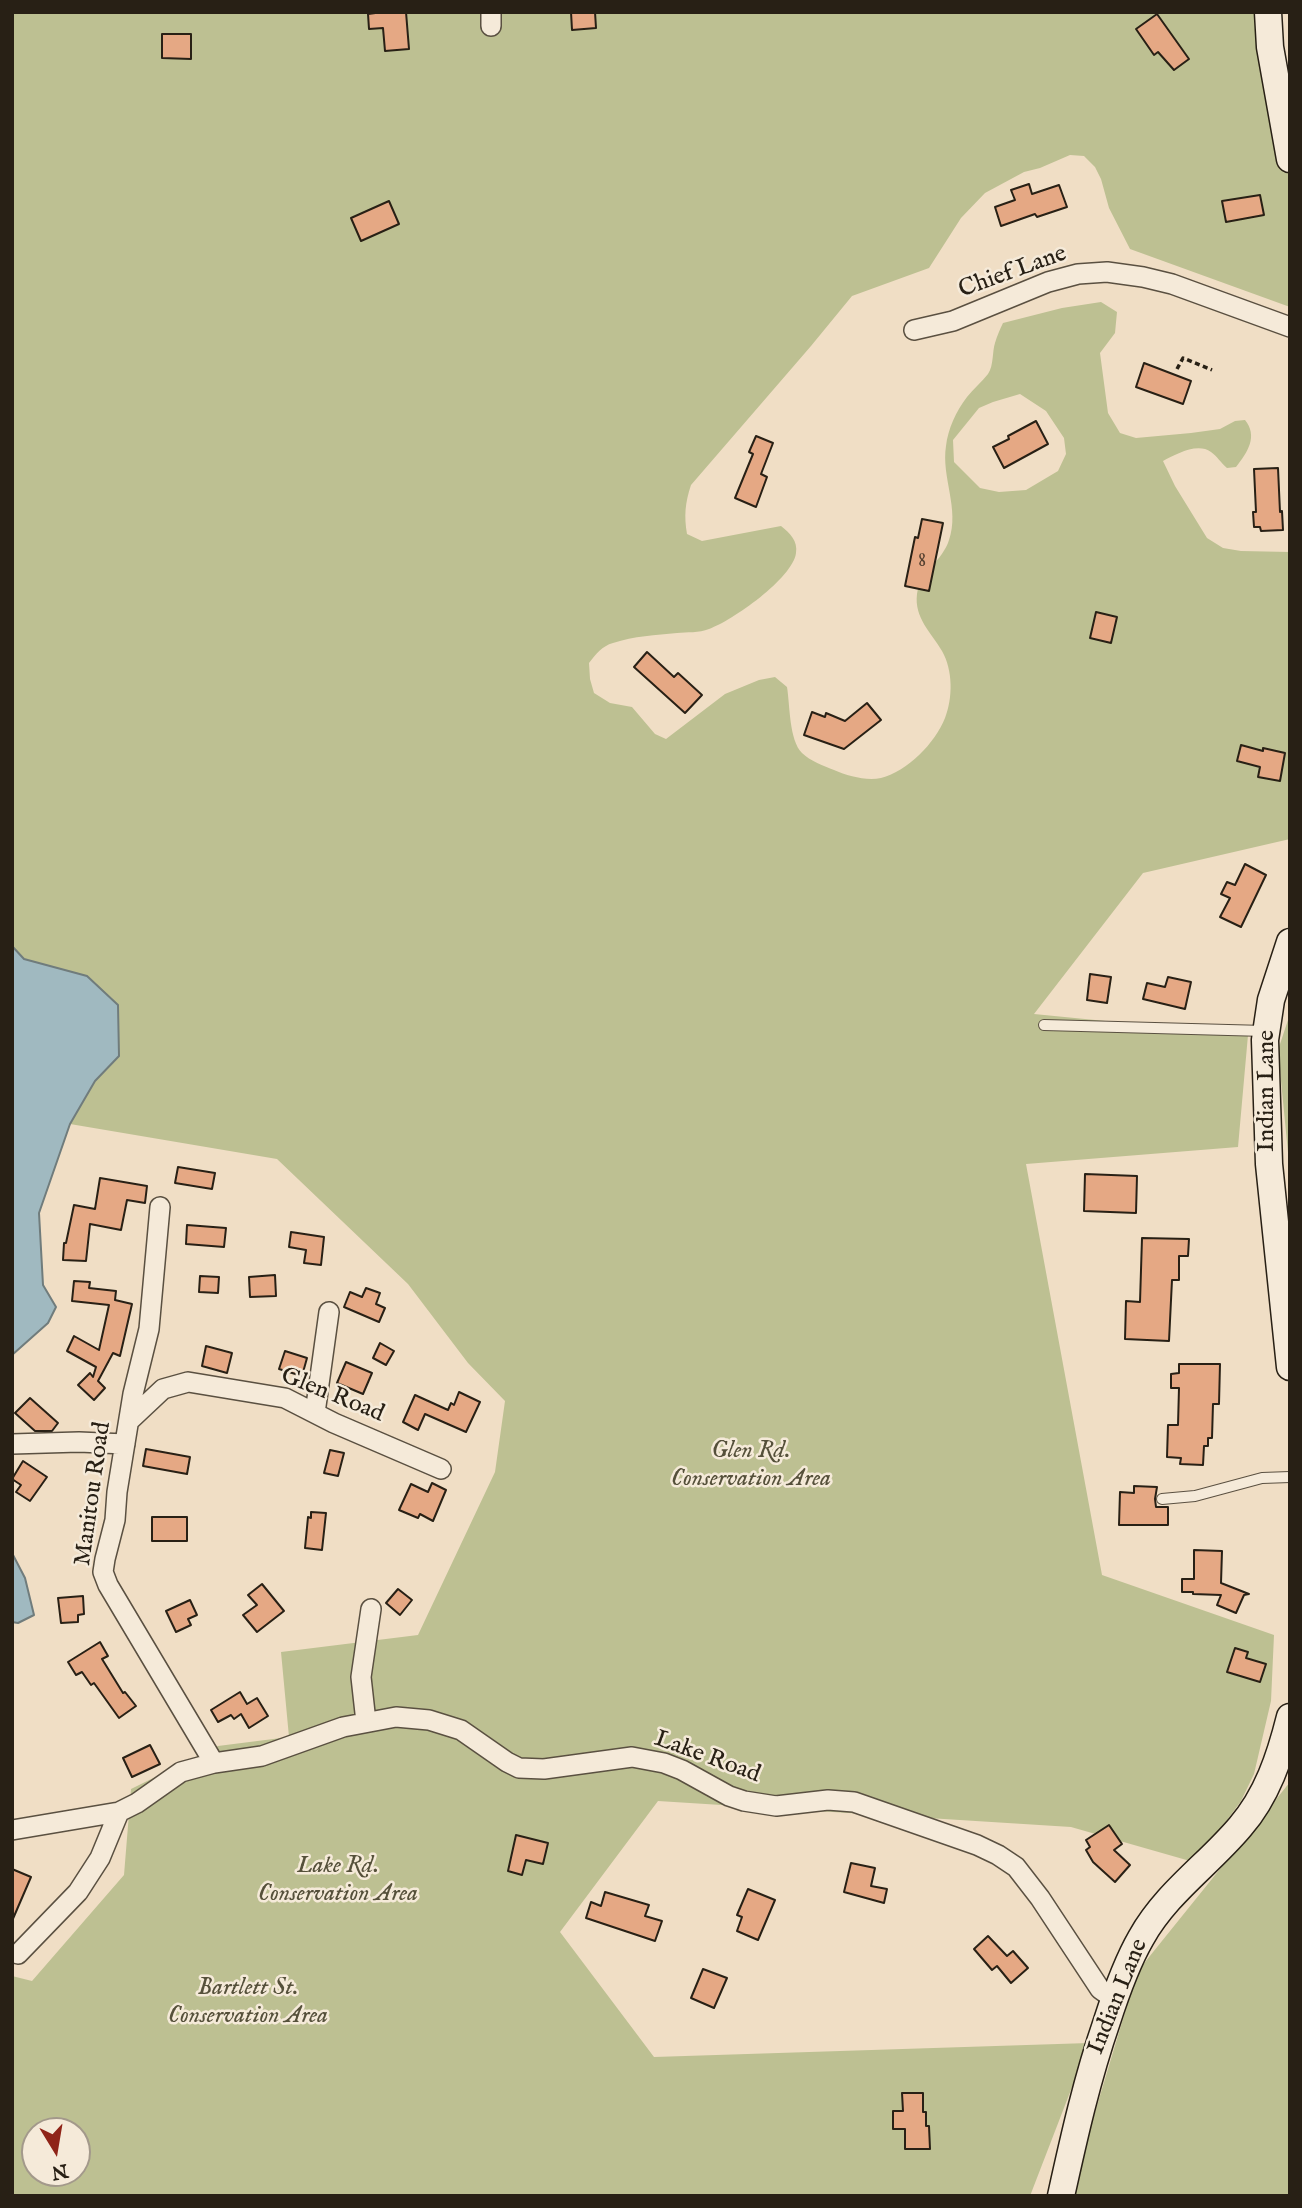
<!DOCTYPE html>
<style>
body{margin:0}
#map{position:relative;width:1302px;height:2208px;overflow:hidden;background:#f0dec5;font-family:"IM FELL English",serif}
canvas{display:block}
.frame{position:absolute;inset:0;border:14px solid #282015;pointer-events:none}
.north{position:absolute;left:21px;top:2117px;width:70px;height:70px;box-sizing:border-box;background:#f5ead9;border:2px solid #a3998b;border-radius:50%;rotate:169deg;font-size:19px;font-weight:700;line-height:28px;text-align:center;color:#282015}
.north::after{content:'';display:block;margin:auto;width:24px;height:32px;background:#8f2418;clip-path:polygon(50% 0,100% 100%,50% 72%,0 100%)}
</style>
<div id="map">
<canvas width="1302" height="2208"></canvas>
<div class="frame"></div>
<div class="north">N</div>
</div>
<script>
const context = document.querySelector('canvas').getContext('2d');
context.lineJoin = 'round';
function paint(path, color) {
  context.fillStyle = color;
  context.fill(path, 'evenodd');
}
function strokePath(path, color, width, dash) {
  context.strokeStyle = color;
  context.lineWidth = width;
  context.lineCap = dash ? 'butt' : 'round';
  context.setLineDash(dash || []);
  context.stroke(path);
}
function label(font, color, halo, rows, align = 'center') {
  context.font = font + ' "IM FELL English",serif';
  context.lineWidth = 5;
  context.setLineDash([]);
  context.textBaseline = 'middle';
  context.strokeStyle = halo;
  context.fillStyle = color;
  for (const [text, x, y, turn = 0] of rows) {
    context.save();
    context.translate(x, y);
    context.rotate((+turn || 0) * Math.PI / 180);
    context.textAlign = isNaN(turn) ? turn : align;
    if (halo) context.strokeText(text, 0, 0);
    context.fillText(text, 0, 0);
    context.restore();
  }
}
paint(new Path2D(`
 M12,12H1272L1290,149V307L1130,249L1109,208L1101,179L1095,167L1084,156L1070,155L1040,168L1024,172L985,193L961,218L929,268L852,296L811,346L691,485C685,503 684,516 687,534L702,541L781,526C790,533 798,541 796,553C793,578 732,621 709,629C699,633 687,632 677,633C656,635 634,636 613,643C602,646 596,654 589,663L590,679L594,693L610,703L632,707L655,734L666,739L725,694L759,680L775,677L787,687C790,705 789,740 802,753C810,761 824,766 834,770C848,776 866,781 881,778C908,771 935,743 945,718C953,698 953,670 942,651C931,632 914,618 917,594C920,573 943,560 949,540C960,509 941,477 946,446C948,429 956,411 967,397C973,389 982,382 988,374C994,365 992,352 995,343C997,336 1000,329 1003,323L1062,308L1101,302L1117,312L1115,333L1100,353L1108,413L1120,433L1136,438L1191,433L1220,429L1235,421L1245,420C1258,436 1248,452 1236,467L1227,468C1221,463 1217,456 1211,452C1197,442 1175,455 1163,461L1175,486L1207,538L1223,548L1241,551L1290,552V839L1143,873L1034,1014L1248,1035L1238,1147L1026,1164L1102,1575L1274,1635L1271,1701L1254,1774L1241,1801L1222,1827L1190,1861L1071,1827L658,1801L560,1932L654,2057L1089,2043L1030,2196H12V1976L32,1981L124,1875L131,1789L218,1746L289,1737L281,1652L418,1635L495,1472L505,1401L468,1363L408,1284L277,1159L70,1124L95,1081L119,1056L87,976L24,959L12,946ZM1020,394L1046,411L1064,438L1066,454L1058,471L1026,490L999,492L980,488L954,462L953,440L979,408L993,402ZM35,2131H77V2173H35Z
 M1290,1014V1173L1278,1050Z
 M1290,1782V2196H1070L1137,1972Z`), '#bdc092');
const water = new Path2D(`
 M12,946L24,959L87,976L118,1005L119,1056L95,1081L70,1124L39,1213L43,1285L56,1307L48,1323L12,1355Z
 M12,1553L25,1578L34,1615L18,1623L12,1622Z`);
paint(water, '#a0b9c0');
strokePath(water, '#707c7c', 2);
const building = new Path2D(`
 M383,12H406L409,49L385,51L383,28L369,29L368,14Z
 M571,12H595L596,28L572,30Z
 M1157,14L1189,59L1174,70L1158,52L1154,55L1136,29Z
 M162,34H191V59L162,58Z
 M1029,184L1032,194L1059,185L1067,207L1037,217L1035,214L1001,226L995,207L1015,200L1011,190Z
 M1260,195L1264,215L1226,222L1222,201Z
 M389,201L399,224L361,241L351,218Z
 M1144,363L1191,381L1183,404L1136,387Z
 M1036,421L1048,444L1004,468L993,447L1009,439L1008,436Z
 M756,436L773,443L761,474L767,477L756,507L735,498L753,454L749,452Z
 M1278,468L1280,512L1282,511L1283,530L1261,531L1260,527H1254L1253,512H1256L1254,469Z
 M922,519L943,523L929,591L905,586L915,537L918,538Z
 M1096,612L1117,617L1111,643L1090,638Z
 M647,652L674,677L678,673L702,695L685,713L634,667Z
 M867,703L881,720L844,749L804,735L812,712L825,717L826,713L845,721Z
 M1241,745L1263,751V748L1285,753L1280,781L1258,777L1260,767L1237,761Z
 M1245,864L1266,875L1241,927L1220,917L1230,898L1221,894L1227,882L1235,885Z
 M1090,974L1111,977L1107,1003L1087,1000Z
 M1168,977L1191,982L1185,1009L1143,999L1147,983L1165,987Z
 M178,1167L215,1173L212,1189L175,1183Z
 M1085,1174L1137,1176L1136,1213L1084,1211Z
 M100,1178L147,1186L145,1203L127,1200L121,1230L90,1224L86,1261L63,1260L64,1243H66L74,1205L95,1209Z
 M187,1225L226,1228L224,1247L186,1244Z
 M291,1232L324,1237L321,1265L304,1263L306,1250L289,1247Z
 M1142,1238L1189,1239L1188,1256H1179V1280H1172L1169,1341L1125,1339L1126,1301L1140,1302Z
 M275,1275L276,1296L250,1297L249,1277Z
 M200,1276L219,1277L218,1293L199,1292Z
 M74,1281L90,1282L89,1288L116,1291L115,1300L132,1304L120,1356L113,1353L98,1381L105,1388L94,1400L78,1385L90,1373L93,1377L96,1367L67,1351L74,1336L99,1350L109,1305L72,1301Z
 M366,1288L380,1293L376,1304L385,1308L379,1322L344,1307L350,1292L362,1297Z
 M380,1343L394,1351L386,1365L373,1358Z
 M206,1346L232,1353L227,1373L202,1366Z
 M285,1351L307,1358L302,1376L279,1369Z
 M346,1362L372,1373L363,1394L337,1383Z
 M1179,1364H1220L1219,1404H1213L1212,1438H1208V1446H1204L1203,1465L1180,1464L1181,1458L1167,1457L1168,1425H1178L1179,1388H1171V1374L1179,1373Z
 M459,1392L480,1402L466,1432L425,1414L418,1430L403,1422L415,1395L448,1410L451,1403L454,1405Z
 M30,1398L58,1423L52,1431H35L15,1413Z
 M146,1449L190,1457L187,1474L143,1466Z
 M330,1450L344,1453L338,1476L324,1473Z
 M23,1461L47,1477L30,1501L16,1492L21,1485L12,1479Z
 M432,1483L446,1490L433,1521L420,1514L418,1518L399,1510L411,1484L428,1492Z
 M1134,1486L1157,1487L1155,1499L1156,1507H1168V1525H1119L1120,1492L1134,1493Z
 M311,1512L326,1513L322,1550L305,1548L308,1517L311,1518Z
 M152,1517H187V1541H152Z
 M1194,1550L1222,1551L1221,1583L1249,1594L1244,1595L1236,1613L1217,1605L1221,1595L1193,1594V1592H1182V1579H1194Z
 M262,1584L284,1611L257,1632L243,1615L257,1605L248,1595Z
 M398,1589L412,1600L400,1615L386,1603Z
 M83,1596L84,1614L78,1615V1622L61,1623L58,1598Z
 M190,1600L197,1615L188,1619L191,1625L176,1632L166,1611Z
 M100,1642L108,1656L102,1659L123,1693L125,1692L136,1706L119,1718L94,1683L91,1685L82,1672L76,1675L68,1662Z
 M1235,1648L1248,1652L1246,1658L1266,1664L1260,1682L1227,1672Z
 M240,1692L247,1704L257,1698L268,1716L249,1728L241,1714L234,1719L231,1715L218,1722L211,1710Z
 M150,1745L160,1764L132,1777L123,1758Z
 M1109,1825L1122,1844L1114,1850L1130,1865L1115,1882L1093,1862L1086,1850L1090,1847L1086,1840Z
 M516,1835L548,1843L543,1864L526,1860L522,1875L508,1871Z
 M851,1863L875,1868L871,1886L887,1889L884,1903L844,1892Z
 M12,1869L31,1877L12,1921Z
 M748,1889L775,1900L758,1940L737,1931L742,1917L737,1915Z
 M605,1892L649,1905L645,1916L662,1921L655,1941L586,1918L591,1902L601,1906Z
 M988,1936L1007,1956L1013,1951L1028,1968L1011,1983L997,1966L992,1970L974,1949Z
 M703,1969L727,1978L714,2008L691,1998Z
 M902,2093H923V2112H926V2126H929L930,2149H905V2129H893V2111H903Z`);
paint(building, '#e5a884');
strokePath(building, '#282015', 2);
const lane = new Path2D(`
 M1044,1025L1265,1031
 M1162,1499L1195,1496L1262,1478L1290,1477`);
const street = new Path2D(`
 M491,12V26
 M914,330L953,321L1048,282L1078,274L1107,272L1143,277L1172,284L1290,327
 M160,1207L149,1329L133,1394L117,1492L115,1520L105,1559L103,1572L108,1585L214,1763
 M315,1413L329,1312
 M130,1420L163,1389L188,1382L285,1398L334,1423L441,1469
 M12,1444L79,1442L125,1444
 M366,1722L361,1677L371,1609
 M12,1830L119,1812L137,1803L181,1772L214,1763L262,1756L343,1727L396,1717L429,1720L461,1730L507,1762L519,1768L544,1769L632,1757L664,1763L682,1770L729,1796L744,1801L776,1806L828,1800L854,1802L977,1845L998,1855L1016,1867L1040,1898L1100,1989L1114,1999
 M18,1954L78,1892L100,1858L119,1812`);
const secondary = new Path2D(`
 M1268,12L1270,47L1290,159
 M1290,942L1271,1000L1265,1040L1269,1164L1290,1367
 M1061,2196C1074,2137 1087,2079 1107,2021C1116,1993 1126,1964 1141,1938C1166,1893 1208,1865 1240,1827C1267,1796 1280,1757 1290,1717`);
strokePath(lane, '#5a5041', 12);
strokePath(street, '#5a5041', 22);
strokePath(secondary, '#282015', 29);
strokePath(new Path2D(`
 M1177,369L1183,358L1212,370`), '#282015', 3.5, [5, 3.5]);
strokePath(lane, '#f5ead9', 10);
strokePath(street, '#f5ead9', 19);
strokePath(secondary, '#f5ead9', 26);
label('21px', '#574231', null, [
 ["8",922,562]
]);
label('24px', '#282015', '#f5ead9', [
 ["Chief Lane",1013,273,-20],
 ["Indian Lane",1268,1091,-90],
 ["Glen Road",332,1396,22],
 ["Manitou Road",94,1494,-82],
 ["Lake Road",707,1758,20],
 ["Indian Lane",1119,1997,-68]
]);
label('italic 24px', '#55503a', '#f5ead9', [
 ["Glen Rd.",751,1452],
 ["Conservation Area",751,1480],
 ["Lake Rd.",338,1867],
 ["Conservation Area",338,1895],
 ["Bartlett St.",248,1989],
 ["Conservation Area",248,2017]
]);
</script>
